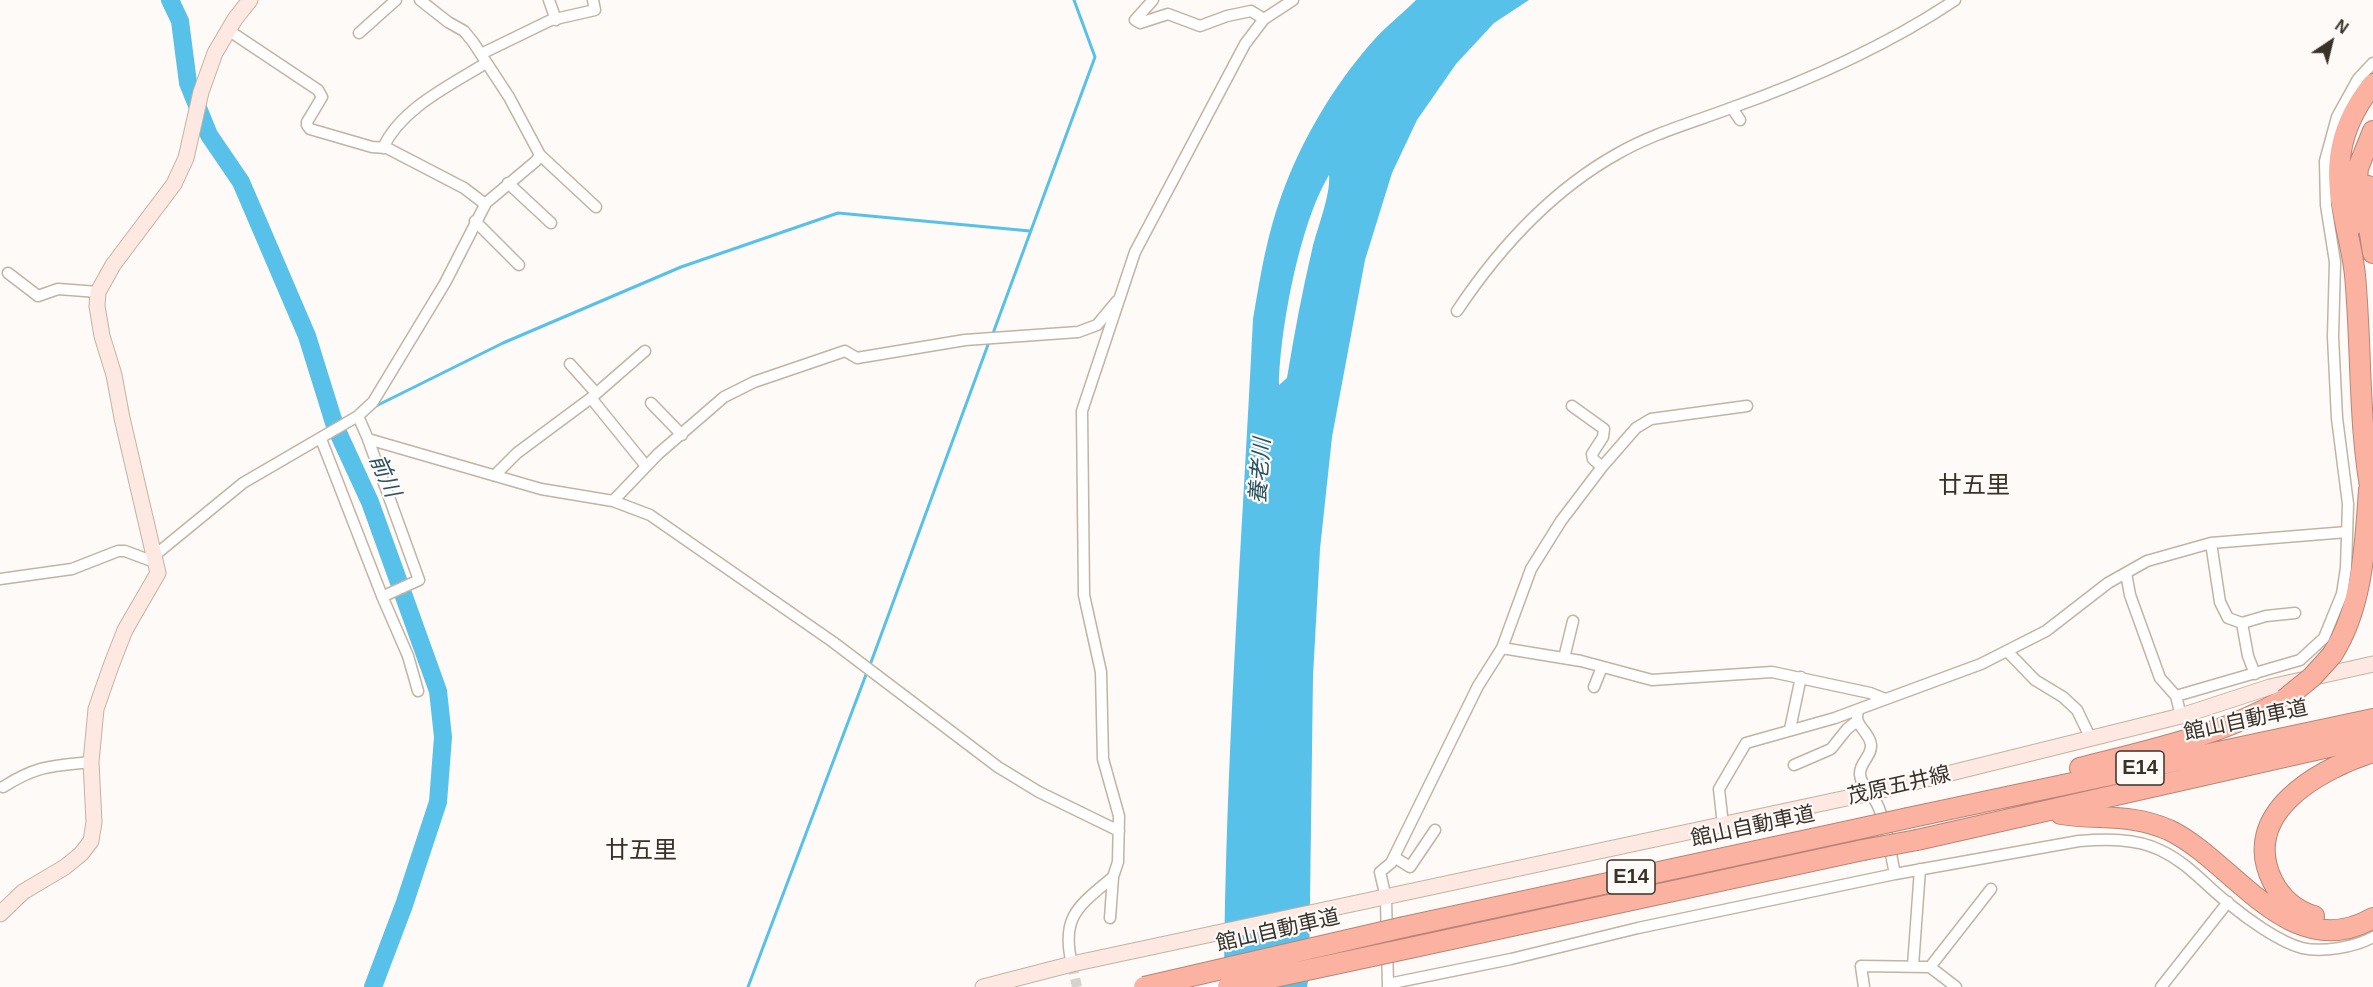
<!DOCTYPE html>
<meta charset="utf-8">
<style>
body{margin:0}
#map{position:relative;width:2373px;height:987px;overflow:hidden;background:#fefaf7;font-family:Helvetica,sans-serif}
canvas{display:block}
.north{position:absolute;left:2301px;top:12px;width:60px;height:60px;-webkit-text-stroke:4px #fefaf7;paint-order:stroke;rotate:35deg;font-size:16px;font-weight:700;line-height:24px;text-align:center;color:#38322b}
.north::after{content:'';display:block;margin:auto;width:21px;height:27px;background:#38322b;clip-path:polygon(50% 0,100% 100%,50% 72%,0 100%)}
</style>
<div id="map">
<canvas width="2373" height="987"></canvas>
<div class="north">N</div>
</div>
<script>
const context = document.querySelector('canvas').getContext('2d');
context.lineJoin = 'round';
function paint(path, color) {
  context.fillStyle = color;
  context.fill(path, 'evenodd');
}
function strokePath(path, color, width, dash) {
  context.strokeStyle = color;
  context.lineWidth = width;
  context.lineCap = dash ? 'butt' : 'round';
  context.setLineDash(dash || []);
  context.stroke(path);
}
function label(font, color, halo, rows, align = 'center') {
  context.font = font + ' Helvetica,"Noto Sans JP",sans-serif';
  context.lineWidth = 4.5;
  context.setLineDash([]);
  context.textBaseline = 'middle';
  context.strokeStyle = halo;
  context.fillStyle = color;
  for (const [text, x, y, turn = 0] of rows) {
    context.save();
    context.translate(x, y);
    context.rotate((+turn || 0) * Math.PI / 180);
    context.textAlign = isNaN(turn) ? turn : align;
    if (halo) context.strokeText(text, 0, 0);
    context.fillText(text, 0, 0);
    context.restore();
  }
}
paint(new Path2D(`
 M1416,0H1529L1494,23L1456,64L1417,120L1392,173L1365,260L1332,437L1320,549L1313,676L1309,976L1307,987H1224C1225,764 1242,542 1253,319C1260,277 1267,234 1282,194C1302,139 1334,85 1373,41C1386,26 1402,14 1416,0ZM1329,175C1331,195 1317,228 1312,250C1302,292 1294,335 1287,378L1279,385C1280,328 1300,223 1329,175Z`), '#58c1ea');
strokePath(new Path2D(`
 M992,336L1095,57L1074,0
 M376,406L503,343L681,267L838,213L1030,231
 M870,665L989,342
 M748,987L867,672`), '#58c1ea', 3);
strokePath(new Path2D(`
 M170,0L180,21L188,83L209,135L241,182L307,336L335,426L370,502L438,691L443,737L438,802L404,905L373,987`), '#58c1ea', 18);
strokePath(new Path2D(`
 M1072,964L1077,987`), '#d6d2ce', 10, [10, 5]);
const street = new Path2D(`
 M420,0L448,22L464,31L473,42L509,97L540,155L596,207
 M549,0L556,20
 M1135,20L1140,23L1168,14L1200,26L1227,16L1251,11L1264,19
 M1135,20L1153,0
 M228,30L318,90L322,97L307,122V125L310,129L372,147L387,148L464,188L485,204
 M359,33L396,0
 M481,54L551,20L595,10L593,0
 M1732,108L1740,120
 M383,148C401,108 451,85 486,63
 M508,183L551,223
 M475,221L519,265
 M8,273L38,296L58,289L98,292
 M1457,311C1499,248 1551,191 1617,154C1651,134 1694,122 1731,108C1807,81 1888,45 1955,0
 M570,364L596,393
 M591,398L646,466
 M651,403L682,435
 M1572,406L1604,429L1603,437L1592,454L1593,459L1602,467
 M358,416L368,439L541,489L613,501L650,515L833,642L998,767L1039,792L1119,831
 M321,439L382,596L408,656L418,691
 M368,439L419,580L386,595
 M495,475L517,453L591,398L645,351
 M613,501L658,454L724,397L754,382L845,351L857,358L965,340L1078,332L1097,325L1117,301
 M2211,543L2220,602L2228,618L2242,623L2266,616L2295,613
 M2126,573L2130,595L2160,678L2176,696L2181,716
 M0,579L72,569L118,551H125L149,560L243,483L358,416L373,402L445,283L486,203L536,161L540,155
 M2242,623L2248,656L2255,674
 M1502,648L1581,661L1652,680L1772,672L1870,693L1885,699
 M2007,651L2035,680L2063,697L2077,710L2091,739
 M1564,658L1573,621
 M1594,687L1602,667
 M2176,696L2300,660L2324,638L2342,594L2346,568L2348,504L2337,418L2333,337L2335,262L2326,205L2325,161L2337,117L2358,79L2373,63
 M1790,729L1801,677
 M1794,765L1831,749L1847,729L1857,721
 M3,787C38,765 52,766 91,762
 M1723,825L1719,789L1746,743L1835,718L1859,709
 M1394,857L1410,867L1435,830
 M1895,874C1891,855 1885,818 1876,802C1871,794 1861,785 1860,775C1859,763 1872,756 1871,745C1870,731 1851,725 1859,709L1981,664L2046,631L2108,583L2147,561L2211,543L2347,532
 M1110,918L1113,877L1118,862L1119,816L1103,759L1101,672L1084,595L1082,411L1135,252L1245,44L1264,19L1293,0
 M1072,964C1060,916 1080,905 1113,877
 M1913,966L1920,869
 M1930,967L1991,889
 M1388,984L1511,959L1638,928L1895,874L2079,841C2105,839 2135,838 2160,850C2188,863 2204,884 2228,903C2246,918 2279,942 2302,948C2322,953 2355,947 2373,937
 M1388,987L1386,898L1380,872L1391,863L1478,686L1502,648L1531,569L1561,521L1602,467L1636,428L1651,419L1747,406
 M1864,987L1861,966L1930,967L1956,987
 M2161,987L2228,902`);
const secondary = new Path2D(`
 M0,914L23,892L65,867L81,854L91,841L94,822L91,762L96,709L111,666L125,630L158,573L122,418L114,375L102,336L97,306L98,292L113,265L174,184L186,158L201,92L215,53L235,19L250,0
 M983,987L1072,964L1870,793L2181,716L2270,687L2373,664`);
const highway = new Path2D(`
 M2373,84C2356,105 2343,131 2340,158C2335,199 2351,236 2355,275C2362,351 2358,429 2373,503
 M2368,186L2366,208L2373,253
 M2353,225L2358,168L2373,131
 M2332,655C2363,607 2365,545 2369,490
 M2080,768C2150,750 2222,735 2285,699
 M2061,814C2099,820 2131,813 2169,830C2234,861 2290,966 2373,918
 M1908,818L2373,719
 M1917,840L2373,737
 M2314,916C2296,911 2281,898 2273,882C2238,813 2320,769 2373,752
 M1404,927L1858,829
 M1410,948L1863,850`);
strokePath(street, '#c3b3a2', 13);
strokePath(secondary, '#c3b3a2', 17);
strokePath(highway, '#b78577', 22);
strokePath(street, '#fff', 10);
strokePath(secondary, '#fee8e2', 15);
strokePath(highway, '#fbb2a0', 20);
const highwayBridge = new Path2D(`
 M2285,699L2312,677L2332,655
 M1858,829L1908,818
 M1863,850L1917,840
 M1144,987L1404,927
 M1228,987L1410,948`);
strokePath(highwayBridge, '#b78577', 22, []);
strokePath(highwayBridge, '#fbb2a0', 20);
for (const [x, y, w] of [
 [2140,768,48],
 [1631,877,48]
]) {
  const box = new Path2D();
  box.roundRect(x - w / 2, y - 17, w, 34, 4.5);
  context.fillStyle = '#fefaf7';
  context.fill(box);
  strokePath(box, '#38322b', 1.5);
}
label('bold 20px', '#38322b', null, [
 ["E14",2140,768],
 ["E14",1631,877]
]);
label('21px', '#38322b', '#fefaf7', [
 ["館山自動車道",2246,721,-12],
 ["茂原五井線",1899,786,-13],
 ["館山自動車道",1753,827,-12],
 ["館山自動車道",1278,931,-13]
]);
label('italic 22px', '#285466', '#fefaf7', [
 ["養老川",1261,471,-86],
 ["前川",384,476,66]
]);
label('24px', '#38322b', '#fefaf7', [
 ["廿五里",1974,486],
 ["廿五里",641,851]
]);
</script>
